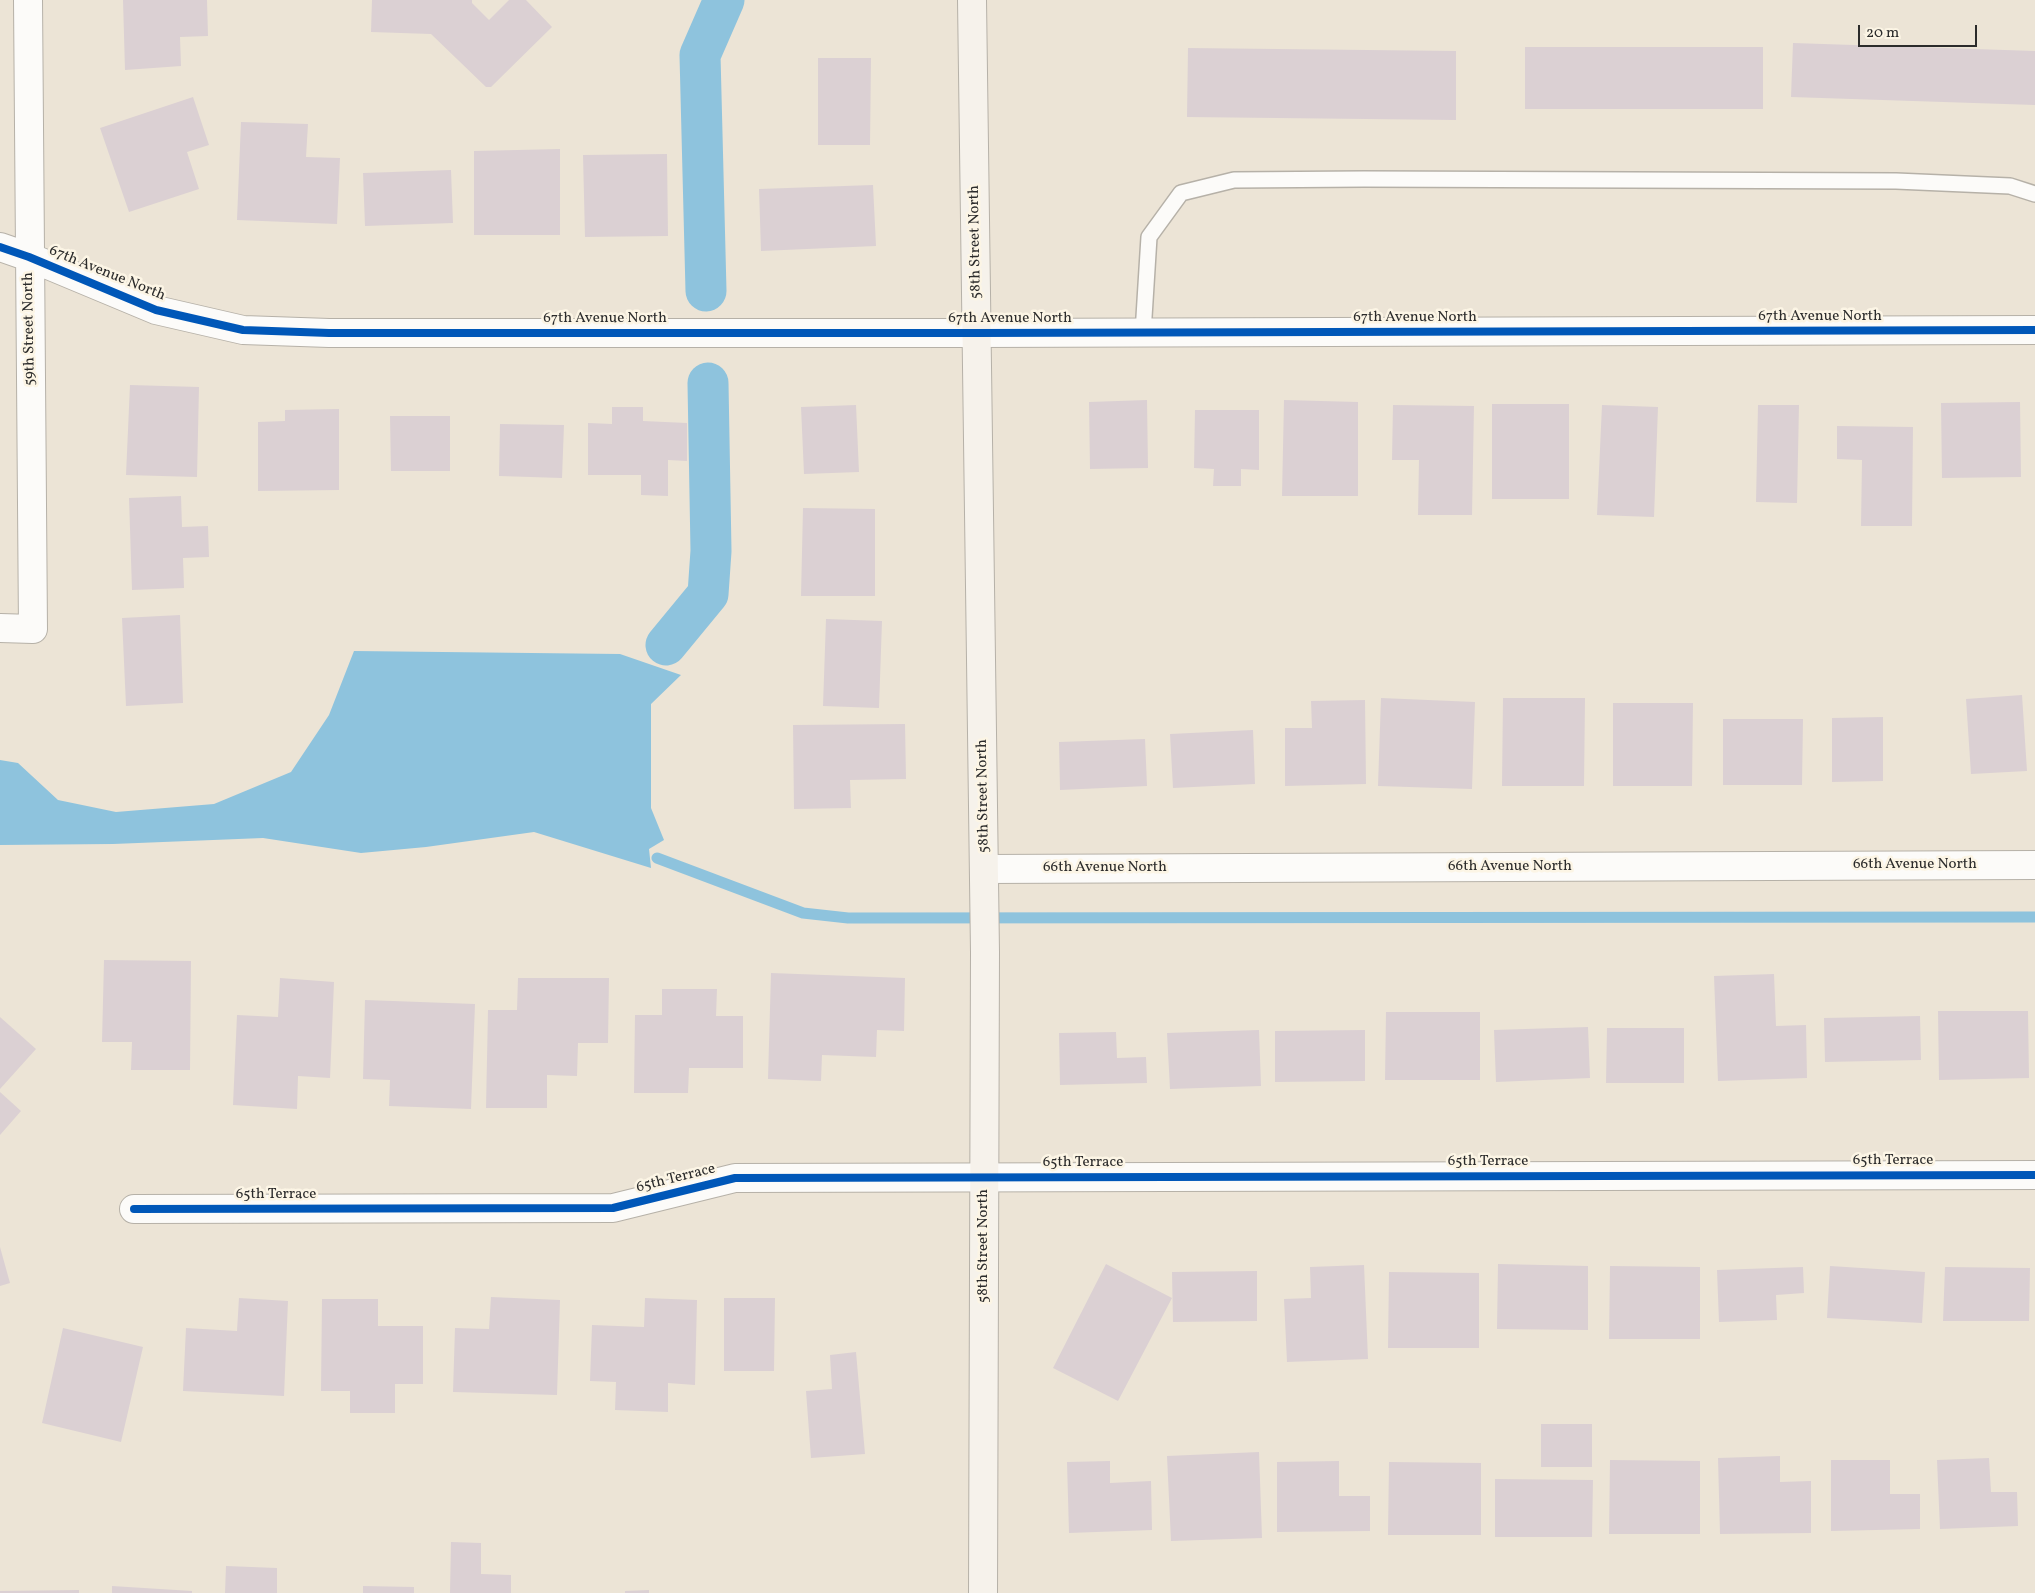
<!DOCTYPE html>
<style>
body{margin:0}
#map{position:relative;width:2035px;height:1593px;overflow:hidden;background:#ece4d6;font-family:Vollkorn,serif}
canvas{display:block}
.scale{position:absolute;left:1858px;top:25px;width:119px;height:22px;box-sizing:border-box;border:2px solid #2b2b2b;border-top:0;padding-left:6px;font-size:15px;line-height:18px;white-space:nowrap;color:#2b2b2b;-webkit-text-stroke:4px #fcf5e5;paint-order:stroke}
</style>
<div id="map">
<canvas width="2035" height="1593"></canvas>
<div class="scale">20 m</div>
</div>
<script>
const context = document.querySelector('canvas').getContext('2d');
context.lineJoin = 'round';
function paint(path, color) {
  context.fillStyle = color;
  context.fill(path, 'evenodd');
}
function strokePath(path, color, width, dash) {
  context.strokeStyle = color;
  context.lineWidth = width;
  context.lineCap = dash ? 'butt' : 'round';
  context.setLineDash(dash || []);
  context.stroke(path);
}
function label(font, color, halo, rows, align = 'center') {
  context.font = font + ' Vollkorn,serif';
  context.lineWidth = 5;
  context.setLineDash([]);
  context.textBaseline = 'middle';
  context.strokeStyle = halo;
  context.fillStyle = color;
  for (const [text, x, y, turn = 0] of rows) {
    context.save();
    context.translate(x, y);
    context.rotate((+turn || 0) * Math.PI / 180);
    context.textAlign = isNaN(turn) ? turn : align;
    if (halo) context.strokeText(text, 0, 0);
    context.fillText(text, 0, 0);
    context.restore();
  }
}
paint(new Path2D(`
 M354,651L620,654L681,675L651,704V808L664,840L649,849L651,868L534,832L426,847L361,853L263,838L113,844L0,845V760L18,763L58,800L116,812L214,804L291,772L329,715Z`), '#8ec3dd');
strokePath(new Path2D(`
 M657,858L803,913L848,918L2035,917`), '#8ec3dd', 11);
strokePath(new Path2D(`
 M706,291L700,55L724,0
 M666,645L708,594L711,551L708,383`), '#8ec3dd', 41);
paint(new Path2D(`
 M123,0H207L208,36L180,37L181,66L125,70Z
 M372,0H472V3L489,20L509,0H526L552,27L491,87H486L431,34L371,32Z
 M1793,43L2035,51V105L1791,97Z
 M1525,47H1763V109H1525Z
 M1188,48L1456,51V120L1187,117Z
 M818,58H871L870,145H818Z
 M193,97L209,145L187,152L199,189L129,212L100,128Z
 M241,122L308,124L306,157L340,158L337,224L237,220Z
 M560,149V235H474V151Z
 M667,154L668,236L585,237L583,155Z
 M451,170L453,223L365,226L363,173Z
 M873,185L876,246L761,251L759,189Z
 M130,385L199,387L197,477L126,475Z
 M1147,400L1148,468L1090,469L1089,402Z
 M1284,400L1358,402V496H1282Z
 M2020,402L2021,477L1942,478L1941,403Z
 M1492,404H1569V499H1492Z
 M856,405L859,472L804,474L801,407Z
 M1393,405L1474,406L1472,515H1418L1419,460H1392Z
 M1602,405L1658,407L1654,517L1597,515Z
 M1758,405H1799L1797,503L1756,502Z
 M612,407H643V421L687,423V461L668,460V496L641,495V475H588V423L612,424Z
 M339,409V490L258,491V422L285,421V410Z
 M1195,410H1259V470L1241,469V486H1213L1214,469L1194,468Z
 M390,416H450V471H391Z
 M500,424L564,425L562,478L499,476Z
 M1837,426L1913,427L1912,526H1861L1862,460L1837,459Z
 M181,496L182,527L208,526L209,557L183,558L184,588L132,590L129,498Z
 M803,508L875,509V596H801Z
 M180,615L183,703L126,706L122,618Z
 M826,619L882,621L879,708L823,706Z
 M2022,695L2027,771L1971,774L1966,699Z
 M1381,698L1475,702L1472,789L1378,786Z
 M1503,698H1585L1584,786H1502Z
 M1365,700L1366,784L1285,786V728H1312L1311,701Z
 M1613,703H1693L1692,786H1613Z
 M1883,717V781L1832,782V718Z
 M1723,719H1803L1802,785H1723Z
 M905,724L906,779L850,780L851,808L794,809L793,725Z
 M1253,730L1255,784L1173,788L1170,734Z
 M1145,739L1147,786L1060,790L1059,742Z
 M104,960L191,961L190,1070H131L132,1042H102Z
 M771,973L905,978L904,1031L877,1030L876,1057L822,1055L821,1081L768,1079Z
 M1774,974L1776,1026L1806,1025L1807,1078L1718,1081L1714,976Z
 M280,978L334,982L330,1078L298,1076L297,1109L233,1105L237,1015L278,1017Z
 M518,978H609L608,1043H578L577,1076L547,1075V1108H486L488,1010H517Z
 M662,989H717L716,1016H743V1068H689L688,1093H634L635,1015H662Z
 M365,1000L475,1004L471,1109L389,1106L390,1080L363,1079Z
 M1938,1011H2028L2029,1078L1939,1080Z
 M1386,1012H1480V1080H1385Z
 M1920,1016L1921,1060L1825,1062L1824,1018Z
 M0,1017L36,1049L0,1089Z
 M1588,1027L1590,1078L1496,1082L1494,1030Z
 M1607,1028H1684V1083H1606Z
 M1259,1030L1261,1086L1170,1089L1167,1033Z
 M1365,1030V1081L1275,1082V1031Z
 M1116,1032L1117,1058L1146,1057L1147,1083L1060,1085L1059,1033Z
 M0,1092L21,1111L0,1135Z
 M0,1247L10,1283L0,1286Z
 M1106,1264L1172,1298L1118,1401L1053,1368Z
 M1498,1264L1588,1266V1330L1497,1329Z
 M1364,1265L1368,1359L1287,1362L1284,1299L1311,1298L1310,1267Z
 M1610,1266L1700,1267V1339H1609Z
 M1830,1266L1925,1272L1922,1323L1827,1318Z
 M1803,1267L1804,1293L1776,1295L1777,1320L1719,1322L1717,1270Z
 M1945,1267L2030,1268L2029,1321H1943Z
 M1257,1271V1321L1173,1322L1172,1272Z
 M1389,1272L1479,1273V1348H1388Z
 M491,1297L560,1300L557,1395L453,1392L455,1328L489,1329Z
 M239,1298L288,1301L284,1396L183,1391L186,1328L237,1331Z
 M645,1298L697,1300L695,1385L668,1383V1412L615,1410L616,1382L590,1381L592,1325L644,1327Z
 M724,1298H775L774,1371H724Z
 M322,1299H378V1326H423V1384H395V1413H350V1391H321Z
 M63,1328L143,1347L121,1442L42,1423Z
 M856,1352L865,1454L811,1458L806,1391L832,1389L830,1355Z
 M1541,1424H1592V1467H1541Z
 M1259,1452L1262,1538L1171,1541L1167,1456Z
 M1780,1456V1482L1811,1481V1533L1720,1534L1718,1458Z
 M1989,1458L1991,1492H2017L2018,1526L1940,1529L1937,1460Z
 M1610,1460L1700,1461V1534H1609Z
 M1831,1460H1890V1494H1920V1529L1831,1531Z
 M1110,1461V1483L1151,1481L1152,1530L1069,1533L1067,1462Z
 M1339,1461V1496H1370V1531L1277,1532V1462Z
 M1389,1462L1481,1463V1535H1388Z
 M1495,1479L1593,1480L1592,1537H1495Z
 M451,1542L481,1543V1574L511,1575V1593H450Z
 M226,1566L277,1568V1593H225Z
 M112,1586L192,1591V1593H112Z
 M363,1586L414,1587V1593H363Z
 M79,1590V1593H0V1591Z
 M649,1590V1593H625V1591Z`), '#dbd0d3');
const lane = new Path2D(`
 M1143,333L1149,237L1181,193L1234,180L1364,179L1896,181L2010,186L2035,194`);
const street = new Path2D(`
 M0,247L29,257L156,310L243,330L329,333H978L2035,330
 M0,628L33,629L28,0
 M984,869L2035,865
 M134,1209L613,1208L735,1178L2035,1175`);
const secondary = new Path2D(`
 M972,0L985,952L983,1593`);
strokePath(lane, '#b6b1a8', 18);
strokePath(street, '#b6b1a8', 30);
strokePath(secondary, '#b6b1a8', 30);
strokePath(lane, '#fcfbf9', 15);
strokePath(street, '#fcfbf9', 28);
strokePath(secondary, '#f6f2eb', 28);
strokePath(new Path2D(`
 M0,247L29,257L156,310L243,330L329,333H978L2035,330
 M134,1209L613,1208L735,1178L2035,1175`), '#0057b8', 8);
label('15px', '#2b2b2b', '#fcf5e5', [
 ["58th Street North",976,242,-91],
 ["67th Avenue North",107,274,22],
 ["67th Avenue North",1820,317],
 ["67th Avenue North",1415,318],
 ["67th Avenue North",605,319],
 ["67th Avenue North",1010,319],
 ["59th Street North",30,329,-91],
 ["58th Street North",984,796,-91],
 ["66th Avenue North",1915,865],
 ["66th Avenue North",1510,867],
 ["66th Avenue North",1105,868],
 ["65th Terrace",1893,1161],
 ["65th Terrace",1488,1162],
 ["65th Terrace",1083,1163],
 ["65th Terrace",676,1179,-14],
 ["65th Terrace",276,1195],
 ["58th Street North",984,1246,-90]
]);
</script>
